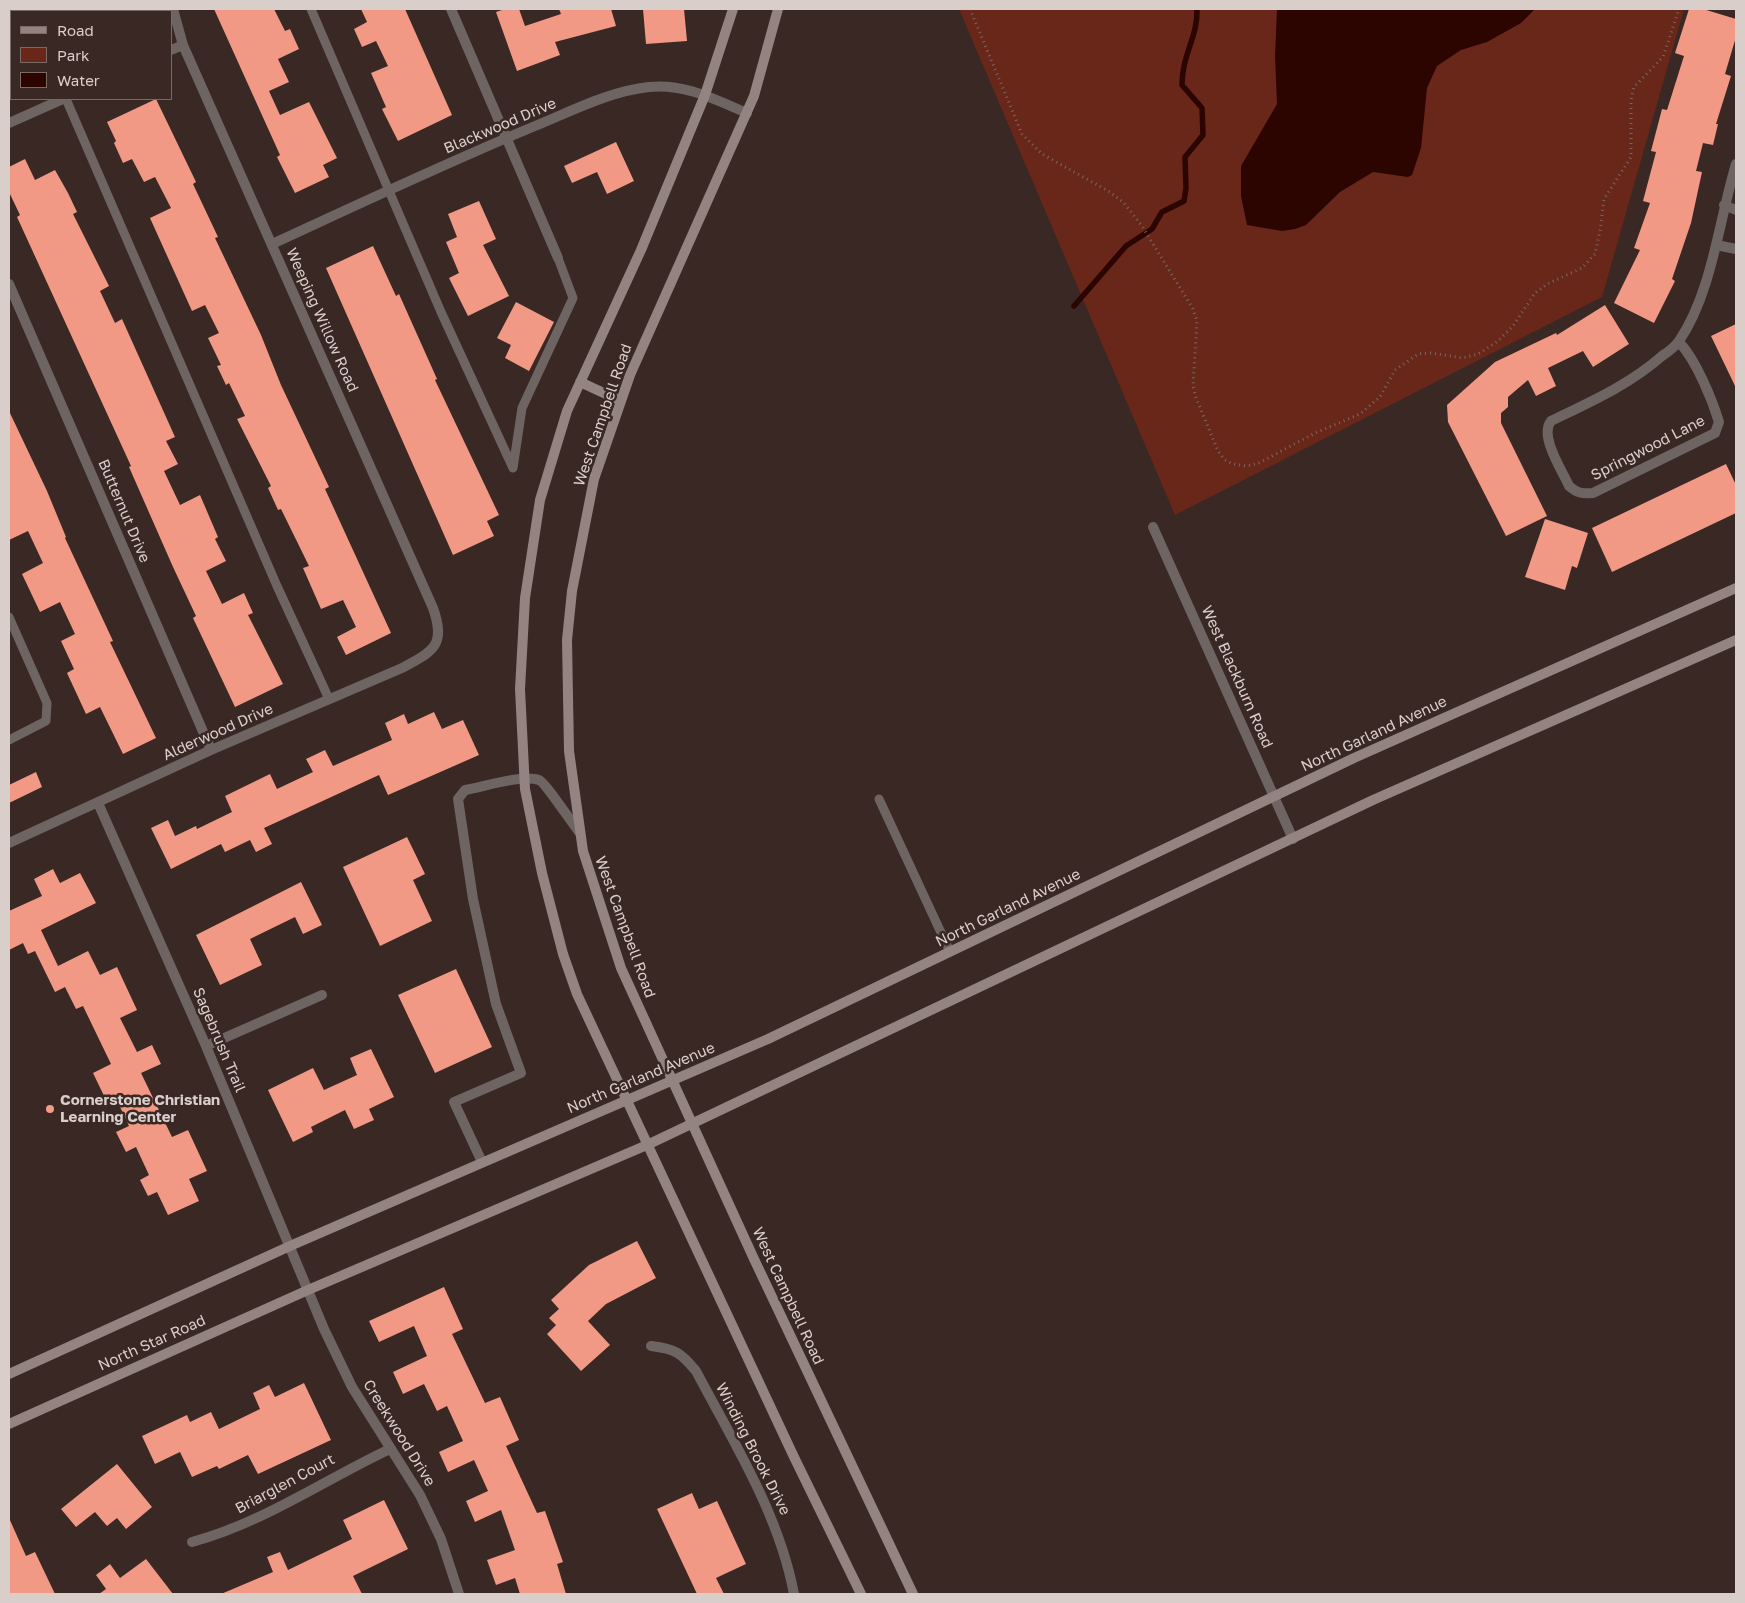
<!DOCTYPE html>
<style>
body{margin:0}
#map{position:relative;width:1745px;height:1603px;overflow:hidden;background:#392824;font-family:"Golos Text",sans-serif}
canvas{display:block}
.frame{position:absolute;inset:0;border:10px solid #dacecb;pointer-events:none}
.legend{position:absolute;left:10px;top:10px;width:162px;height:90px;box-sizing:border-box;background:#392824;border:1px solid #796a67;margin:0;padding:6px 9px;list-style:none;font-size:15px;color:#dacecb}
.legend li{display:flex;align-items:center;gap:10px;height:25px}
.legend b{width:25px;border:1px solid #796a67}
</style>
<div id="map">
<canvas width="1745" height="1603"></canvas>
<div class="frame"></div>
<ul class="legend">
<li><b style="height:6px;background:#938481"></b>Road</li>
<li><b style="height:14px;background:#69271a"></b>Park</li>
<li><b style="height:14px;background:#2c0501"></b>Water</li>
</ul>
</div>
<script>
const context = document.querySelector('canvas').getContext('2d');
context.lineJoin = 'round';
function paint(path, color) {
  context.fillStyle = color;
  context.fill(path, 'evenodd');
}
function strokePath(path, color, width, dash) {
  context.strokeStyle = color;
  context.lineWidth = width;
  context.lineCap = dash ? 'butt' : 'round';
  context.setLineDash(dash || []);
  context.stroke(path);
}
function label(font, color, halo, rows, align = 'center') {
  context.font = font + ' "Golos Text",sans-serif';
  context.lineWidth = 5;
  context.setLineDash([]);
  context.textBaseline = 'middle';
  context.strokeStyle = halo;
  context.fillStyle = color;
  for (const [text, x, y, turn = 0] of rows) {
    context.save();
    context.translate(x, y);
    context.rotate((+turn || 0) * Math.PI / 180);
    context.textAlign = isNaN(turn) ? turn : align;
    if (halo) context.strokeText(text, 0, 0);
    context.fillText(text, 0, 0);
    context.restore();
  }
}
paint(new Path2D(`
 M959,9H1684L1602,297L1175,515Z`), '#69271a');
paint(new Path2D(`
 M1277,9H1535L1521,23L1487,42L1461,50L1437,66L1427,88L1421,148L1412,175L1408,177L1373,172L1340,192L1306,225L1295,229L1282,231L1247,225L1241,196V166L1277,104L1275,56Z`), '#2c0501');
strokePath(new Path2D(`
 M1074,306L1126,246L1152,229L1162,212L1184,201L1186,188L1185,157L1203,135L1202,108L1182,85C1182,54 1198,37 1197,9`), '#2c0501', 5.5);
paint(new Path2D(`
 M214,9H274L285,31L290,29L299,49L278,59L289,82L269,91L280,115L309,102L337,158L323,165L329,177L295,193L277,157L280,155Z
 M361,9H405L452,115L398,141L382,109L386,107L371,73L388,66L376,41L362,47L354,29L367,22Z
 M505,9H519L525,26L561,14L559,9H611L616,26L555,42L560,55L517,71L496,12Z
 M643,9H684L687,41L646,44Z
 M1689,9H1703L1736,19V37L1725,74L1731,76L1716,124H1718L1713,145L1703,143L1696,171L1702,172L1691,223L1672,279L1675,281L1654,323L1614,303L1640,250L1634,248L1650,203L1643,201L1656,152L1651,151L1662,109L1667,110L1684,56L1675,53Z
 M156,99L196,182L193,184L218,237L215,238L261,335L281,385L329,487L325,489L391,633L346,655L337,637L356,627L343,600L321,609L303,568L309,566L281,509L278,510L268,488L271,486L237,419L245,416L229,383L226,385L217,366L221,365L208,338L219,333L205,305L192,311L150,218L171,208L155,177L144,182L132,159L123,163L114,143L116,141L107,122Z
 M616,142L634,181L607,194L597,172L572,183L564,166Z
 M25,159L35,180L55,170L68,193L77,212L73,214L109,286L100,291L115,323L122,319L175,437L166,441L178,464L164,471L180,505L200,495L218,537L215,539L226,561L206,571L222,604L244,593L253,613L248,615L283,684L235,707L193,618L196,616L173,567L129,467L131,466L17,217L20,215L9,192V167Z
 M479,201L496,239L483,245L509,296L468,316L449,278L459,273L446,242L457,237L448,214Z
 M373,246L396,296L399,294L437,379L435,380L499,515L487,521L494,536L453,555L326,268Z
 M516,302L554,322L529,371L505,358L511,345L497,338Z
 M1605,305L1629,344L1593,367L1583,351L1548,368L1556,386L1536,396L1528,380L1508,397V407L1501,413V423L1547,516L1506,536L1448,422L1447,405L1495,362L1556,333L1557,335Z
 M1736,324V388L1711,336Z
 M9,411L47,491L66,537L65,538L113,641L110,642L156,738L123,754L100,707L86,714L67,673L74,669L61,641L75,634L60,602L40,612L22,574L43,563L28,531L9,540Z
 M1726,464L1736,485V513L1612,572L1592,528Z
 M1545,519L1588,533L1577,568L1572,566L1565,590L1525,577Z
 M434,712L442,729L463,720L479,755L388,795L379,775L264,828L272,844L256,852L250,840L225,852L221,844L171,869L151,828L168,820L175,836L196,826L197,829L232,812L225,796L270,774L277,789L313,772L306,759L325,750L333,766L392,740L385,723L404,714L408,724Z
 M36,772L42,787L9,803V785Z
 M407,837L425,874L413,880L432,921L380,946L343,867Z
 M53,869L60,883L80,873L96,903L41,930L58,966L88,951L100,975L117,967L137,1010L120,1018L137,1052L152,1045L161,1064L141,1073L172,1137L188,1130L207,1171L189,1179L199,1201L168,1215L157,1192L148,1196L140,1180L149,1175L136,1147L126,1152L116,1132L129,1126L115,1096L106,1100L93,1073L111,1064L83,1006L76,1009L65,987L55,992L35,951L28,954L23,943L9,950V911L42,896L34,879Z
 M301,882L322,925L303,934L295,917L250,939L262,965L220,985L196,935Z
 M456,969L492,1047L435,1073L398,995Z
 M371,1049L394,1097L369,1109L374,1120L354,1129L345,1110L311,1127L313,1132L293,1142L268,1090L313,1068L324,1090L357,1075L350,1058Z
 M637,1241L656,1278L606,1304L588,1321L610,1345L581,1371L547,1334L556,1325L549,1318L559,1309L551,1300L589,1265Z
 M444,1287L463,1329L452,1334L485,1403L500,1397L519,1440L506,1446L537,1513L545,1511L563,1562L557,1564L566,1594H520L515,1578L496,1585L487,1560L515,1550L501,1510L475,1522L466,1501L488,1491L474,1460L448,1472L439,1452L463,1441L447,1406L437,1411L424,1384L403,1394L393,1372L427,1356L414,1326L379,1342L369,1321Z
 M304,1383L331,1440L258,1474L248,1455L219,1469L217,1466L192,1477L180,1452L155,1464L142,1436L187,1415L190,1422L211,1412L219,1429L260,1409L253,1393L269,1385L275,1397Z
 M117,1464L152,1507L126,1529L117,1518L107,1526L95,1512L76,1527L61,1509Z
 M692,1493L699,1509L717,1501L746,1564L716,1578L724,1594H697L657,1509Z
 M384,1500L408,1549L353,1576L362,1594H221L273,1572L267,1557L280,1552L288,1570L352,1539L343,1520Z
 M9,1518L26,1556L35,1552L55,1594H9Z
 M146,1559L173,1594H99L106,1589L96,1575L110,1564L120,1578Z`), '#f29986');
strokePath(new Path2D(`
 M970,9L1022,134L1042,154L1110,192L1124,203L1142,226L1193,309L1197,321L1193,386L1196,398L1218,451L1225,460L1233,464L1246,466L1257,464L1313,434L1360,414L1380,397L1395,370L1418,354L1431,353L1463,358L1478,354L1498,341L1513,326L1535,293L1547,284L1582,268L1595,254L1600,231L1604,199L1631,157V100L1634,87L1663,57L1679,9`), '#776865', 3, [1, 4]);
strokePath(new Path2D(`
 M36,9V11
 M311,9L441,312L513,468
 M66,99L277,586L329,699
 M513,468L522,408L573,298L558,258
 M9,617L47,703L46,721L9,740
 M879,799L950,952`), '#6e6563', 9);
strokePath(new Path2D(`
 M451,9L558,258
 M171,50L183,45
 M9,123L63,99
 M1724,205L1736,210
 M272,244C359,204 446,163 535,126C572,111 610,91 649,87C684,83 716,100 747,113
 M1716,245L1736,249
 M9,284L211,750
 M1679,342C1696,360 1712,399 1719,422L1715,433L1593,493C1582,494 1577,493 1569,486C1562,470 1539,436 1551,421C1590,402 1629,385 1662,356C1668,352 1675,347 1679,341C1712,293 1719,220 1736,164
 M1153,527L1293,839
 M98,803L206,1046L324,1329L352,1387L420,1495L441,1539L459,1594
 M9,843L211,750L402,668C434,651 446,645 433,608L183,45L173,9
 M206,1046L322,995
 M482,1162L454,1102L521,1073L496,1004L473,899L458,799L465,790C483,787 523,774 539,780C545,782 573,825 580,833
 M651,1346C676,1349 681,1353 696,1371C734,1443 779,1514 794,1594
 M192,1542C263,1523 324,1480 390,1449`), '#6e6563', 10);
strokePath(new Path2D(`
 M733,9L705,95L641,250L567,411L540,500L525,598L520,689L525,789L542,873L563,954L577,994L794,1457L861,1594
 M778,9L754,96L630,375L594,479L572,591L567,640L569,751L583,851L621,968L754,1259L913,1594
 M580,382L621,401
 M9,1374L290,1246L768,1039L1354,758L1736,588
 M9,1424L308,1290L647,1145L1373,800L1736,640`), '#938481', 10);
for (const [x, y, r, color] of [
 [50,1109,5,"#f49e8a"]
]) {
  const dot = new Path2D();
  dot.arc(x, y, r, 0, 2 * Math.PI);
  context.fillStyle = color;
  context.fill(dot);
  strokePath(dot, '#392824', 2);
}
label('15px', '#dacecb', '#392824', [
 ["Blackwood Drive",500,126,-23],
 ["Weeping Willow Road",322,320,66],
 ["West Campbell Road",603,415,-71],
 ["Springwood Lane",1648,448,-27],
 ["Butternut Drive",124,511,67],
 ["West Blackburn Road",1237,677,66],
 ["Alderwood Drive",218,732,-24],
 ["North Garland Avenue",1374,734,-25],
 ["North Garland Avenue",1008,908,-26],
 ["West Campbell Road",625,927,70],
 ["Sagebrush Trail",219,1040,67],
 ["North Garland Avenue",641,1078,-23],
 ["West Campbell Road",788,1296,65],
 ["North Star Road",152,1343,-24],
 ["Creekwood Drive",399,1433,58],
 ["Winding Brook Drive",753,1449,63],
 ["Briarglen Court",285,1484,-28]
]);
label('bold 15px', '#dacecb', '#392824', [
 ["Cornerstone Christian",60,1100],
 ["Learning Center",60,1117]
], 'left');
</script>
